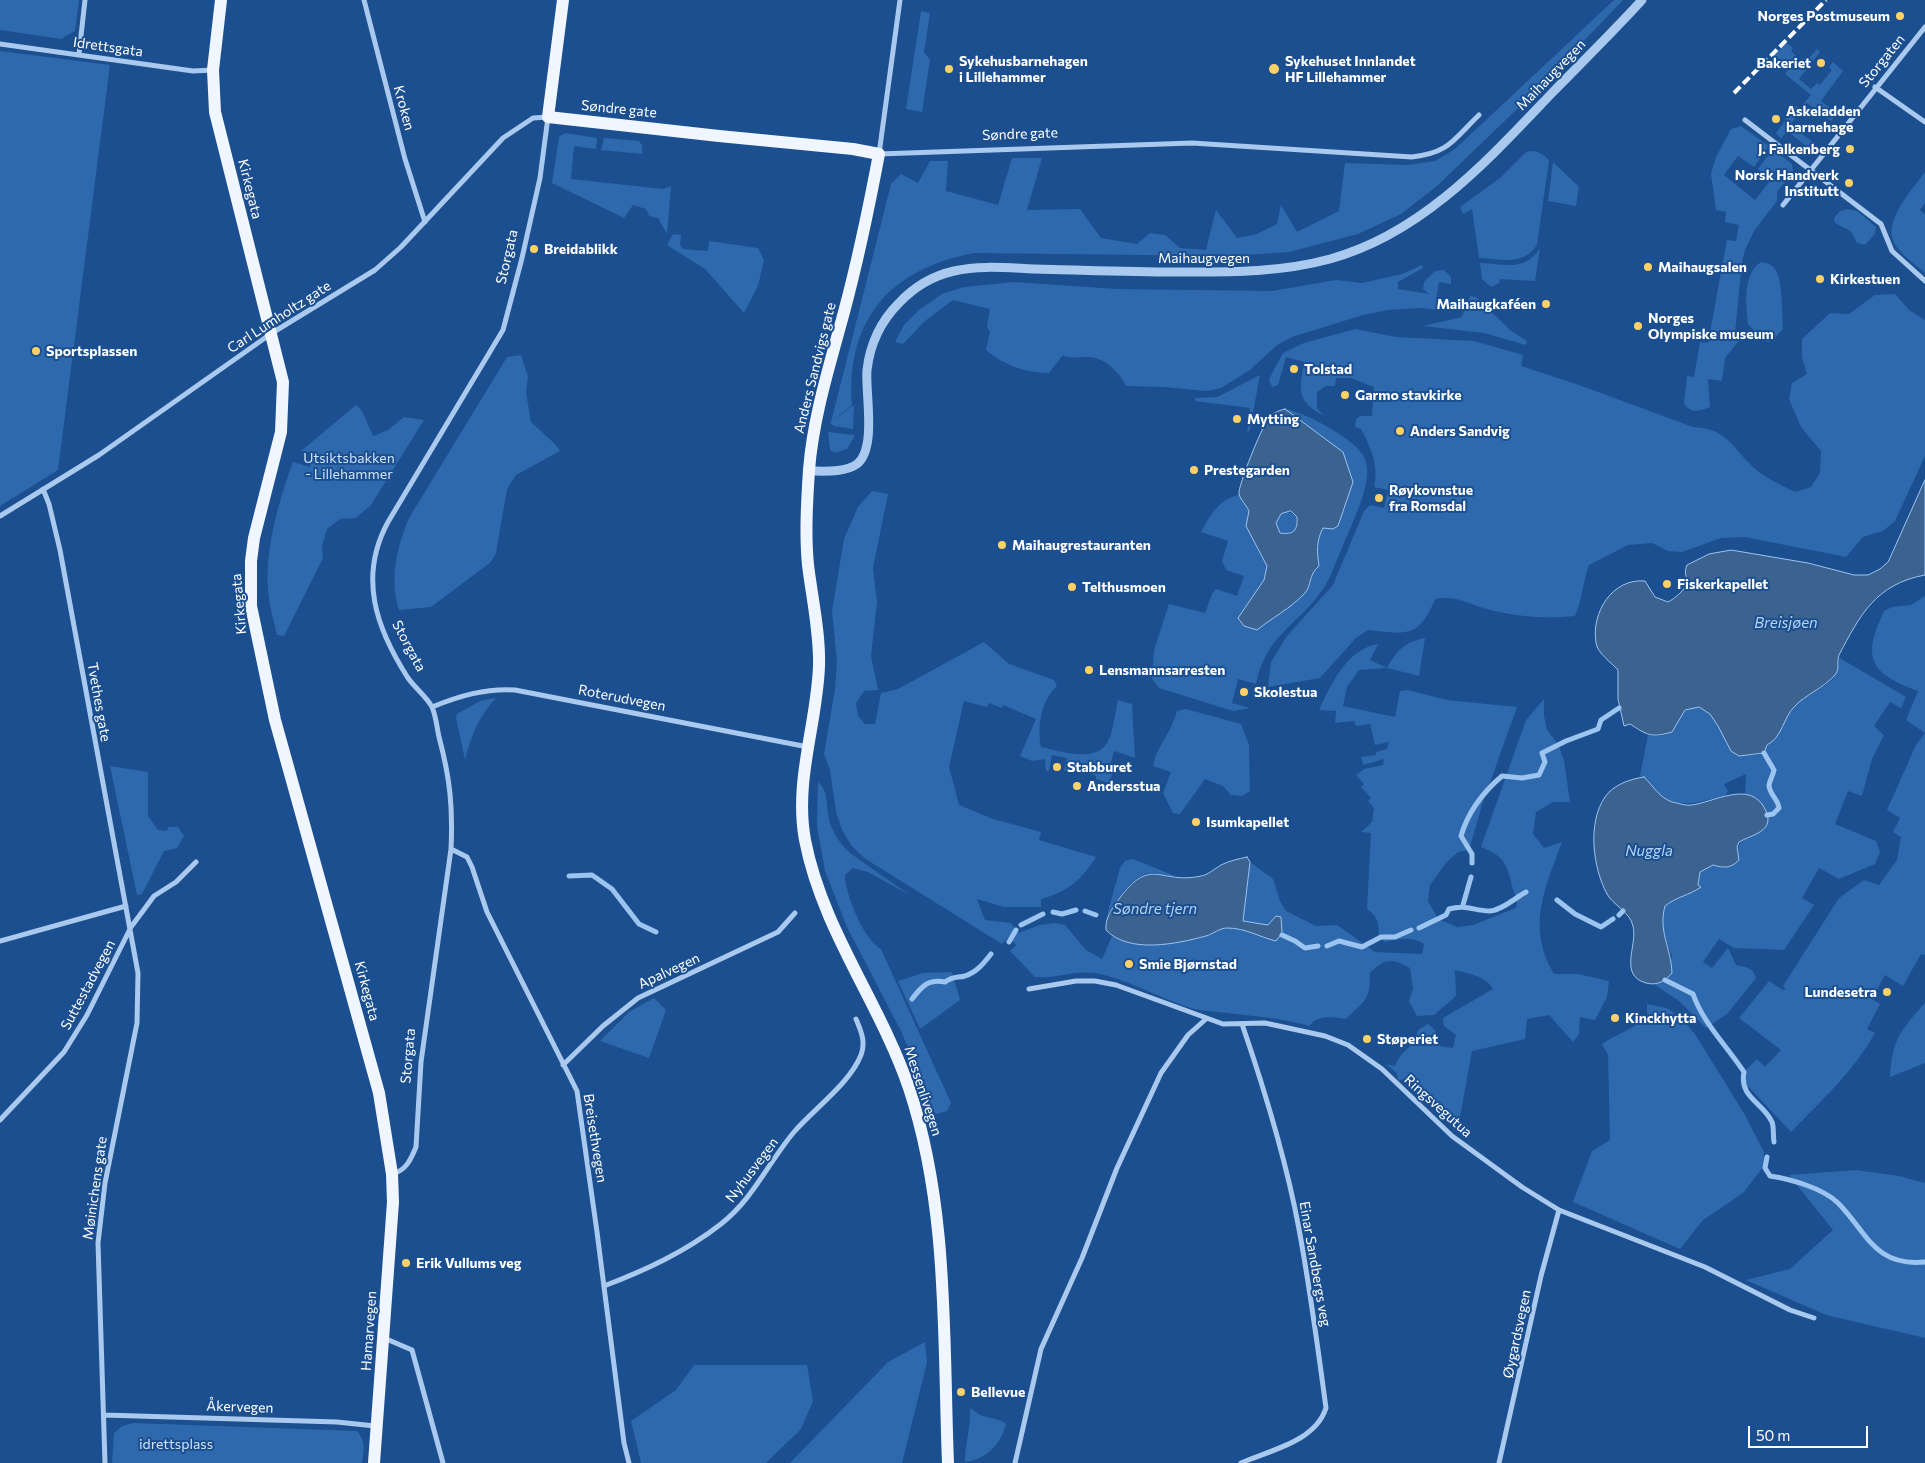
<!DOCTYPE html>
<meta charset="utf-8">
<style>
body{margin:0}
#map{position:relative;width:1925px;height:1463px;overflow:hidden;background:#1b4f8f;font-family:Commissioner,sans-serif}
canvas{display:block}
.scale{position:absolute;left:1748px;top:1426px;width:120px;height:22px;box-sizing:border-box;border:2px solid #fff;border-top:0;padding-left:6px;font-size:15px;line-height:18px;white-space:nowrap;color:#fff;-webkit-text-stroke:4px #1b4f8f;paint-order:stroke}
</style>
<div id="map">
<canvas width="1925" height="1463"></canvas>
<div class="scale">50 m</div>
</div>
<script>
const context = document.querySelector('canvas').getContext('2d');
context.lineJoin = 'round';
function paint(path, color) {
  context.fillStyle = color;
  context.fill(path, 'evenodd');
}
function strokePath(path, color, width, dash) {
  context.strokeStyle = color;
  context.lineWidth = width;
  context.lineCap = dash ? 'butt' : 'round';
  context.setLineDash(dash || []);
  context.stroke(path);
}
function label(font, color, halo, rows, align = 'center') {
  context.font = font + ' Commissioner,sans-serif';
  context.lineWidth = 4;
  context.setLineDash([]);
  context.textBaseline = 'middle';
  context.strokeStyle = halo;
  context.fillStyle = color;
  for (const [text, x, y, turn = 0] of rows) {
    context.save();
    context.translate(x, y);
    context.rotate((+turn || 0) * Math.PI / 180);
    context.textAlign = isNaN(turn) ? turn : align;
    if (halo) context.strokeText(text, 0, 0);
    context.fillText(text, 0, 0);
    context.restore();
  }
}
paint(new Path2D(`
 M0,0H79L75,31L61,39L0,30Z
 M1614,0H1623L1538,89L1437,186L1401,214L1358,234L1289,252L1231,256L974,253C891,269 846,318 852,405L831,422L891,184L901,174L918,183L930,161H948L946,191L998,205L1012,158H1042L1027,210L1080,209L1101,238L1137,244L1150,233L1165,235L1180,248L1206,250L1216,210L1237,238L1257,234L1277,224L1281,205L1297,232L1339,211L1345,163L1408,165L1435,161L1455,149Z
 M921,11L930,13L924,52L930,60L922,112L906,109Z
 M1787,43L1793,48L1791,51L1800,60L1803,58L1806,61L1817,49L1820,52L1799,79L1811,89L1817,83L1820,85L1832,70L1829,67L1833,62L1843,71L1821,101L1837,114L1831,121L1807,103L1790,125L1814,143L1810,149L1787,131L1781,139L1776,133L1796,106L1800,108L1811,95L1785,74L1788,70L1773,56Z
 M0,51L110,65L58,470L0,506Z
 M1741,126L1769,146L1754,167L1738,156L1724,175L1755,200L1770,181L1758,169L1773,149L1792,164L1793,172L1777,192V201L1754,231L1745,250L1742,262L1735,333L1741,338L1725,358L1722,381L1708,379L1710,407C1699,411 1692,414 1684,404L1687,376L1694,377L1700,342L1708,343L1727,240L1736,241L1739,225L1725,222L1726,212L1716,210L1711,174L1716,157L1731,129Z
 M565,133L597,138L596,149L574,146L571,179L663,189L671,186L667,234L658,218L649,216L646,209L633,205L624,218L552,183L559,137Z
 M604,138L639,141L642,145V154L601,150Z
 M1534,151L1542,154L1549,160L1537,245C1523,266 1502,259 1479,258L1472,209L1463,214L1460,207L1500,178L1526,152Z
 M1553,162L1579,187L1576,206L1548,201Z
 M1925,172V203L1920,210L1925,214V273C1916,265 1900,254 1894,243C1883,220 1912,190 1925,172Z
 M1848,209L1857,211L1876,227L1875,234L1865,245L1857,243C1850,227 1849,231 1835,223L1834,218L1840,211Z
 M673,234L681,235L680,245L683,249L708,251L709,241L758,248L764,260L758,286L744,313L705,269L667,245Z
 M1540,248L1535,281L1500,279L1499,283L1491,287L1482,279L1480,263C1505,264 1525,272 1540,248Z
 M1761,262C1766,263 1772,264 1775,269C1783,279 1782,315 1783,329L1773,340L1768,342L1763,340L1748,324C1746,304 1742,275 1761,262Z
 M1422,265L1423,268L1398,282V289L1429,294L1423,289L1424,282L1435,271L1444,270L1451,277V284L1439,282L1436,300L1449,303L1437,310L1420,308L1388,310L1363,315L1292,337L1277,345L1250,370L1221,388L1206,391L1164,387L1126,386C1121,375 1110,363 1098,359C1086,354 1073,361 1063,355L1049,373C1026,373 1003,365 986,350L990,332L987,326L990,309L953,300L925,321L903,344L895,342L904,325L919,310L942,294L964,287L1014,282L1116,289L1272,291L1336,280L1362,283L1402,274Z
 M1895,294L1909,310L1925,320V456L1895,521L1883,531L1863,537L1846,557L1745,537L1721,538L1682,552L1668,551L1652,543L1628,545L1589,565C1583,582 1582,600 1575,616C1548,619 1521,617 1494,611C1474,607 1455,594 1435,599C1419,639 1406,634 1368,630L1356,638L1320,678L1268,687L1271,662L1287,636L1333,585L1364,511L1370,505L1384,508L1388,490L1374,487C1379,466 1371,448 1361,429L1355,427L1356,419L1360,416H1372L1374,387L1351,378H1336L1335,386H1326L1317,392V408L1323,415C1295,401 1300,388 1304,362L1286,357L1278,385L1272,387L1269,379L1283,353L1304,343L1355,329L1396,337L1474,341L1523,355L1521,366L1579,385L1693,427C1725,429 1729,442 1749,463C1761,476 1779,484 1795,492L1811,487L1820,473L1821,451L1801,427L1789,399L1792,383L1807,374L1802,357V339L1830,313L1849,314L1875,295Z
 M1470,296L1476,297L1510,330L1527,341L1526,345L1484,333L1423,326L1462,317Z
 M521,355L528,377L526,392L531,422L555,444L560,451L516,475L507,489L496,553L491,562L431,607L399,610C389,578 397,547 409,518L507,357Z
 M1260,375L1250,429L1247,434L1250,408L1195,401V398L1217,397Z
 M356,405L362,411L373,436L388,430L404,417L424,420L371,505L356,518L340,519L327,529L322,546L323,558L284,636L277,635C274,620 269,605 268,590C265,549 279,500 293,462L310,467L312,453L301,451Z
 M852,406H854L853,429L834,426L830,423Z
 M1285,409C1304,412 1356,439 1364,457C1368,465 1368,475 1366,483C1361,508 1348,532 1339,555C1334,566 1330,579 1323,589C1297,627 1267,633 1256,684L1238,679L1232,703L1250,708L1233,711L1159,688L1152,679L1154,650L1169,604L1205,613L1212,594L1216,589L1237,596L1244,576L1226,570L1222,561L1228,541L1201,532C1211,514 1218,500 1239,495L1249,511L1246,526L1267,565L1264,580L1238,618L1244,626L1257,630C1273,617 1290,608 1305,593C1312,585 1308,575 1319,566C1317,552 1317,541 1322,528L1333,529L1338,526L1353,482L1343,452Z
 M828,432L854,435V437L847,449L835,453L830,450Z
 M872,491L888,494L873,568L877,602L871,656L878,690L864,691L856,703L858,716L865,724H875L881,693L898,689L984,642L1009,664L1054,680L1057,686C1041,701 1037,725 1041,747C1060,751 1099,765 1109,739C1114,727 1115,713 1118,700L1132,704L1135,758L1114,751L1108,773L1112,774L1109,783L1096,779V776L1070,767L1068,771H1064L1067,758L1052,755L1049,771H1046L1045,759L1032,761L1020,756L1036,719L1003,705L1002,708L989,703L987,707L964,701L949,767L959,805L993,819L1041,832L1039,840L1096,857C1082,880 1067,892 1041,899V907H1004L977,899L985,920L1011,923L1018,933L1040,925L1055,923L1065,925L1086,950L1102,959L1112,936C1140,950 1169,944 1199,938C1208,936 1215,930 1224,928C1237,925 1257,932 1268,939L1282,931L1279,916H1276L1268,926L1243,921L1250,862L1273,879L1280,901L1286,911L1316,926L1337,925L1375,952L1422,954L1424,944C1412,936 1398,939 1385,942L1379,938C1379,925 1378,916 1367,909L1371,833L1361,832L1372,822L1374,808L1368,801L1371,798L1361,787L1364,784L1356,775L1364,769L1383,765L1384,759L1363,765L1361,757L1376,755V752L1387,749L1389,742L1375,745L1370,724L1356,726L1354,721L1335,723L1336,711L1319,710C1331,684 1347,649 1378,644L1370,660L1387,668C1397,650 1405,642 1425,638L1419,676L1387,668L1359,670L1347,687L1343,706L1395,717L1400,691L1408,690L1447,700L1517,707L1482,805L1469,850L1458,852L1446,863L1430,885L1428,901L1438,919L1457,927L1473,925L1516,908C1518,900 1516,897 1513,889C1507,865 1506,857 1481,847L1526,720L1544,699V716L1547,730L1558,744L1564,760L1570,802H1553L1536,812L1533,834L1544,848L1562,842C1545,888 1526,927 1554,974H1578L1609,981L1607,997L1595,1020L1580,1017L1579,1034L1573,1042L1549,1015L1527,1019L1525,1039L1472,1051L1460,1117L1444,1116L1403,1079L1399,1081L1396,1072L1386,1064L1395,1066C1401,1049 1414,1049 1418,1030L1428,1024L1435,1030L1440,1046L1453,1048L1456,1035L1444,1026L1443,1018L1493,989C1487,977 1468,973 1455,970L1456,996L1434,1015L1417,1016L1409,1001L1413,988L1410,968C1392,958 1385,958 1370,973C1370,1001 1365,1000 1346,1019C1333,1017 1318,1014 1309,1026C1282,1018 1253,1016 1226,1013C1212,1011 1198,1011 1185,1006C1155,996 1127,979 1095,973C1075,970 1055,979 1035,977L1010,951L1016,945L1009,937L1002,944L864,858L851,845L842,830L836,812L830,770L824,754L835,689L837,661L832,611L844,539L858,507Z
 M1276 523a11 11 0 1 1 22 0a11 11 0 1 1-22 0Z
 M1925,596V955L1921,954L1903,986L1885,975L1872,999L1880,1004L1867,1029L1875,1033C1854,1071 1821,1101 1791,1132L1745,1083L1746,1070L1757,1059L1765,1067L1781,1050L1739,1018L1769,981L1783,990L1786,989L1783,986L1839,898L1864,880L1879,885L1897,860L1901,837L1893,832L1900,818L1887,810L1916,745L1925,733L1906,720L1918,691C1869,673 1862,658 1884,611L1892,607L1911,605Z
 M1838,657L1906,697L1901,708L1890,702L1874,726L1884,735L1872,759L1862,796L1848,791L1835,824L1876,841L1880,852L1875,864L1839,879L1819,868L1802,898L1814,905L1784,950L1734,948L1719,939L1703,962L1712,968L1728,948L1736,965C1745,967 1753,967 1756,978L1727,1014L1706,1028L1679,1001L1655,985L1665,980L1672,956L1664,937L1661,920L1665,906L1698,885L1700,872L1713,865L1724,868L1739,860C1735,837 1747,837 1765,827L1767,815L1753,798L1745,796L1746,774L1724,784L1728,791L1725,796C1701,801 1673,813 1654,790C1650,785 1648,781 1644,777L1640,776L1648,735L1660,736L1672,732L1685,710L1699,707L1710,714L1718,726L1731,751L1739,756L1759,755C1769,743 1782,736 1784,719C1789,715 1790,711 1793,707C1806,691 1844,686 1838,657Z
 M496,698C479,716 471,736 465,760L456,718L457,714L480,701Z
 M1186,709L1241,724L1249,745L1250,791L1242,796L1231,795L1223,786L1205,779L1180,814L1173,813L1163,793L1171,772L1153,766C1157,745 1171,734 1177,711Z
 M110,766L148,772V816L158,830L167,831L168,827H178L184,836L177,848L164,851L142,894L137,895Z
 M818,782C830,792 825,808 830,823C834,835 841,844 850,853L911,896L868,872L853,868L845,875C845,894 864,940 881,949L951,1103L947,1111L936,1114L931,1107L902,1033L847,927L825,871L817,826Z
 M1133,859L1175,876C1167,877 1160,873 1152,873C1131,874 1118,900 1107,915L1120,868L1125,861Z
 M952,972L960,1000L920,1029L898,981L923,973Z
 M654,998L666,1010L649,1058L600,1041L629,1012Z
 M1925,1003V1063L1890,1077C1892,1039 1901,1030 1925,1003Z
 M1647,1004L1667,1008L1682,1019L1695,1034L1745,1115L1764,1152V1166L1743,1193L1703,1220L1680,1249L1573,1202L1592,1151L1610,1140L1608,1055L1602,1044C1617,1033 1634,1030 1647,1016Z
 M1856,1170L1899,1176L1925,1183V1338L1826,1315L1746,1280L1790,1269L1833,1230L1789,1175Z
 M925,1342L927,1362L902,1463H790L888,1362Z
 M694,1365H807L813,1401L801,1429L766,1463H641L631,1421L676,1390Z
 M970,1408L980,1415L1002,1421L1006,1424C1001,1445 985,1460 965,1462C965,1443 971,1428 970,1408Z
 M133,1423L357,1431C366,1441 364,1450 362,1463H112L114,1433L122,1426Z`), '#2e69ad');
const water = new Path2D(`
 M1285,409L1343,452L1353,482L1338,526L1333,529L1323,528C1316,541 1317,552 1319,566C1308,575 1312,585 1305,593C1290,609 1273,617 1257,630L1244,626L1238,618L1264,580L1267,566L1246,526L1249,511C1247,506 1240,499 1239,494C1238,485 1262,427 1268,419C1273,413 1277,411 1285,409ZM1291,511L1297,517C1298,531 1293,535 1280,533L1276,523L1281,514Z
 M1925,480V575C1876,584 1860,615 1839,655C1836,662 1841,669 1834,676C1822,689 1805,695 1795,706C1783,717 1783,737 1767,745L1764,753L1739,756L1731,751L1718,726L1710,714L1699,707L1685,710L1672,732C1651,738 1647,735 1630,724L1624,726L1618,699V670C1611,662 1598,654 1596,643C1591,613 1612,578 1645,581L1655,597L1668,602C1674,599 1687,589 1687,581C1686,574 1684,572 1687,565L1709,554L1731,550L1808,563L1854,575H1868L1880,569L1888,562Z
 M1644,777C1654,787 1659,797 1672,802C1677,803 1686,806 1691,805C1713,803 1750,779 1765,809C1777,832 1750,835 1739,842L1737,847L1739,860C1730,869 1724,868 1713,865L1700,872L1698,885L1701,887C1688,896 1678,896 1665,906C1658,932 1671,947 1672,973C1665,981 1658,986 1646,983C1618,975 1638,945 1633,926C1630,912 1613,905 1607,894C1593,868 1587,823 1605,797C1613,785 1630,779 1644,777Z
 M1247,857L1250,862L1243,921L1268,925L1276,916L1281,917L1282,933L1276,941C1259,937 1246,928 1227,928C1220,928 1213,934 1206,936C1176,944 1129,954 1106,930C1105,917 1112,909 1119,899C1151,855 1160,885 1201,876C1208,875 1214,869 1221,865C1229,861 1238,859 1247,857Z`);
paint(water, '#3c6290');
strokePath(water, '#9cc4f0', 1);
strokePath(new Path2D(`
 M1764,753L1774,770C1773,775 1770,780 1769,785C1769,794 1778,799 1779,808L1773,814L1767,815
 M1472,863V854L1461,836C1468,812 1482,793 1502,776L1522,778L1539,775L1545,762L1542,753L1566,741L1598,729L1601,720L1619,708
 M569,876L592,875L612,889L639,924L656,932
 M1557,900L1575,914L1601,927L1613,919
 M1463,905L1471,877
 M1085,911L1096,915
 M1053,912L1062,914L1076,910
 M1619,915L1623,911
 M1021,925L1043,914
 M1419,928L1446,915L1449,909C1467,904 1473,911 1490,911C1502,910 1515,898 1526,892
 M1282,935L1295,941L1305,948L1318,946
 M1009,942L1016,930
 M1327,946L1339,941L1362,947L1381,937H1395L1411,930
 M1665,980L1693,994C1703,1023 1727,1046 1744,1072C1739,1098 1763,1102 1772,1122C1774,1127 1773,1136 1774,1142
 M912,999C922,986 928,979 945,982C953,976 957,978 965,976C977,972 984,963 991,954
 M1767,1157L1765,1168L1770,1176C1790,1179 1823,1188 1838,1203C1867,1232 1874,1267 1925,1262`), '#9cc4f0', 5);
strokePath(new Path2D(`
 M364,0L405,159L425,222
 M900,0L879,154L1192,143L1412,157C1449,153 1453,140 1479,115
 M0,44L193,71L213,70
 M79,54L85,0
 M1875,87L1925,122
 M1745,120L1881,224L1892,251L1925,281
 M1783,205L1925,27
 M43,489L49,504L60,550L138,973L137,1023L105,1183L98,1243L105,1463
 M0,516L99,455L272,333L375,270L401,247L503,138L533,118L548,117L540,178L522,258L503,330L388,522C358,577 376,628 408,678C415,688 427,697 432,707C436,716 437,728 439,737C450,778 453,807 451,849L421,1062L416,1147C411,1159 406,1171 392,1174
 M432,707C459,696 486,688 515,690L808,747
 M451,849L467,857L472,867L487,912L577,1091L597,1232L624,1443L629,1463
 M0,941L126,906
 M1029,989L1076,981H1095L1116,985L1223,1024L1265,1023L1325,1036L1348,1045L1382,1069L1452,1136L1522,1187L1559,1210L1705,1267L1790,1310L1814,1318
 M563,1065L603,1026L638,998L778,932L795,913
 M0,1120L64,1052L87,1015L131,927L154,896L176,882L196,862
 M604,1286C646,1270 685,1252 721,1224C753,1199 768,1163 794,1132C814,1109 850,1083 861,1055C866,1042 861,1031 856,1019
 M384,1338L412,1350L443,1463
 M104,1415L337,1422L375,1426
 M1015,1463L1041,1349L1082,1258L1117,1168L1161,1073L1188,1035L1206,1019
 M1241,1463C1270,1450 1315,1442 1326,1408C1318,1348 1310,1288 1299,1229C1286,1159 1265,1091 1242,1024
 M1499,1463L1541,1276L1559,1210`), '#a9c9ee', 5);
strokePath(new Path2D(`
 M809,471C823,471 845,473 857,464C877,448 865,393 867,370C870,344 881,321 899,303C914,287 932,276 954,271C980,265 1008,268 1034,269C1081,270 1128,272 1175,272C1227,272 1279,273 1330,259C1422,234 1488,160 1552,93C1582,62 1613,32 1642,0`), '#a9c9ee', 9);
strokePath(new Path2D(`
 M221,0L213,70L215,112L283,382L281,432L254,538L251,561V606L275,720L379,1093L392,1174L393,1202L374,1463
 M563,0L548,117L719,136L853,149L879,154C869,207 858,260 844,312C830,364 813,417 809,470C807,501 805,534 808,565C812,598 820,633 819,666C817,724 794,781 805,840C822,929 880,1003 909,1088C949,1208 943,1339 948,1463`), '#f0f6ff', 12);
strokePath(new Path2D(`
 M1734,93L1826,0`), '#fff', 4, [9, 4]);
for (const [x, y, r, color] of [
 [1900,16,5,"#ffd166"],
 [1821,63,5,"#ffd166"],
 [949,69,5,"#ffd166"],
 [1274,69,6,"#ffd166"],
 [1776,119,5,"#ffd166"],
 [1850,149,5,"#ffd166"],
 [1849,183,5,"#ffd166"],
 [534,249,5,"#ffd166"],
 [1648,267,5,"#ffd166"],
 [1820,279,5,"#ffd166"],
 [1546,304,5,"#ffd166"],
 [1638,326,5,"#ffd166"],
 [36,351,5,"#ffd166"],
 [1294,369,5,"#ffd166"],
 [1345,395,5,"#ffd166"],
 [1237,419,5,"#ffd166"],
 [1400,431,5,"#ffd166"],
 [1194,470,5,"#ffd166"],
 [1379,498,5,"#ffd166"],
 [1002,545,5,"#ffd166"],
 [1667,584,5,"#ffd166"],
 [1072,587,5,"#ffd166"],
 [1089,670,5,"#ffd166"],
 [1244,692,5,"#ffd166"],
 [1057,767,5,"#ffd166"],
 [1077,786,5,"#ffd166"],
 [1196,822,5,"#ffd166"],
 [1129,964,5,"#ffd166"],
 [1887,992,5,"#ffd166"],
 [1615,1018,5,"#ffd166"],
 [1367,1039,5,"#ffd166"],
 [406,1263,5,"#ffd166"],
 [961,1392,5,"#ffd166"]
]) {
  const dot = new Path2D();
  dot.arc(x, y, r, 0, 2 * Math.PI);
  context.fillStyle = color;
  context.fill(dot);
  strokePath(dot, '#1b4f8f', 2);
}
label('bold 14px', '#fff', '#1b4f8f', [
 ["Norges Postmuseum",1890,16,"right"],
 ["Sykehusbarnehagen",959,61],
 ["i Lillehammer",959,77],
 ["Sykehuset Innlandet",1285,61],
 ["HF Lillehammer",1285,77],
 ["Bakeriet",1811,63,"right"],
 ["Askeladden",1786,111],
 ["barnehage",1786,127],
 ["J. Falkenberg",1840,149,"right"],
 ["Norsk Handverk",1839,175,"right"],
 ["Institutt",1839,191,"right"],
 ["Breidablikk",544,249],
 ["Maihaugsalen",1658,267],
 ["Kirkestuen",1830,279],
 ["Maihaugkaféen",1536,304,"right"],
 ["Norges",1648,318],
 ["Olympiske museum",1648,334],
 ["Sportsplassen",46,351],
 ["Tolstad",1304,369],
 ["Garmo stavkirke",1355,395],
 ["Mytting",1247,419],
 ["Anders Sandvig",1410,431],
 ["Prestegarden",1204,470],
 ["Røykovnstue",1389,490],
 ["fra Romsdal",1389,506],
 ["Maihaugrestauranten",1012,545],
 ["Fiskerkapellet",1677,584],
 ["Telthusmoen",1082,587],
 ["Lensmannsarresten",1099,670],
 ["Skolestua",1254,692],
 ["Stabburet",1067,767],
 ["Andersstua",1087,786],
 ["Isumkapellet",1206,822],
 ["Smie Bjørnstad",1139,964],
 ["Lundesetra",1877,992,"right"],
 ["Kinckhytta",1625,1018],
 ["Støperiet",1377,1039],
 ["Erik Vullums veg",416,1263],
 ["Bellevue",971,1392]
], 'left');
label('14px', '#fff', '#1b4f8f', [
 ["Idrettsgata",108,47,8],
 ["Storgaten",1882,61,-51],
 ["Maihaugvegen",1551,75,-46],
 ["Kroken",404,108,75],
 ["Søndre gate",619,109,6],
 ["Søndre gate",1020,134,-2],
 ["Kirkegata",250,189,76],
 ["Storgata",507,257,-77],
 ["Maihaugvegen",1204,258],
 ["Carl Lumholtz gate",279,317,-33],
 ["Anders Sandvigs gate",815,368,-76],
 ["Kirkegata",239,604,-95],
 ["Storgata",409,646,62],
 ["Roterudvegen",622,698,11],
 ["Tvethes gate",99,702,80],
 ["Apalvegen",669,971,-25],
 ["Suttestadvegen",88,985,-62],
 ["Kirkegata",367,991,75],
 ["Storgata",408,1056,-85],
 ["Messenlivegen",923,1091,72],
 ["Ringsvegutua",1438,1106,42],
 ["Breisethvegen",595,1138,81],
 ["Nyhusvegen",752,1170,-53],
 ["Møinichens gate",95,1188,-82],
 ["Einar Sandbergs veg",1315,1264,80],
 ["Hamarvegen",369,1331,-86],
 ["Øygardsvegen",1517,1334,-78],
 ["Åkervegen",240,1407,2]
]);
label('14px', '#cfe3fa', '#1b4f8f', [
 ["Utsiktsbakken",349,458],
 ["- Lillehammer",349,474],
 ["idrettsplass",176,1444]
]);
label('italic 15px', '#b5d3f5', '#1b4f8f', [
 ["Breisjøen",1786,623],
 ["Nuggla",1649,851],
 ["Søndre tjern",1155,909]
]);
</script>
